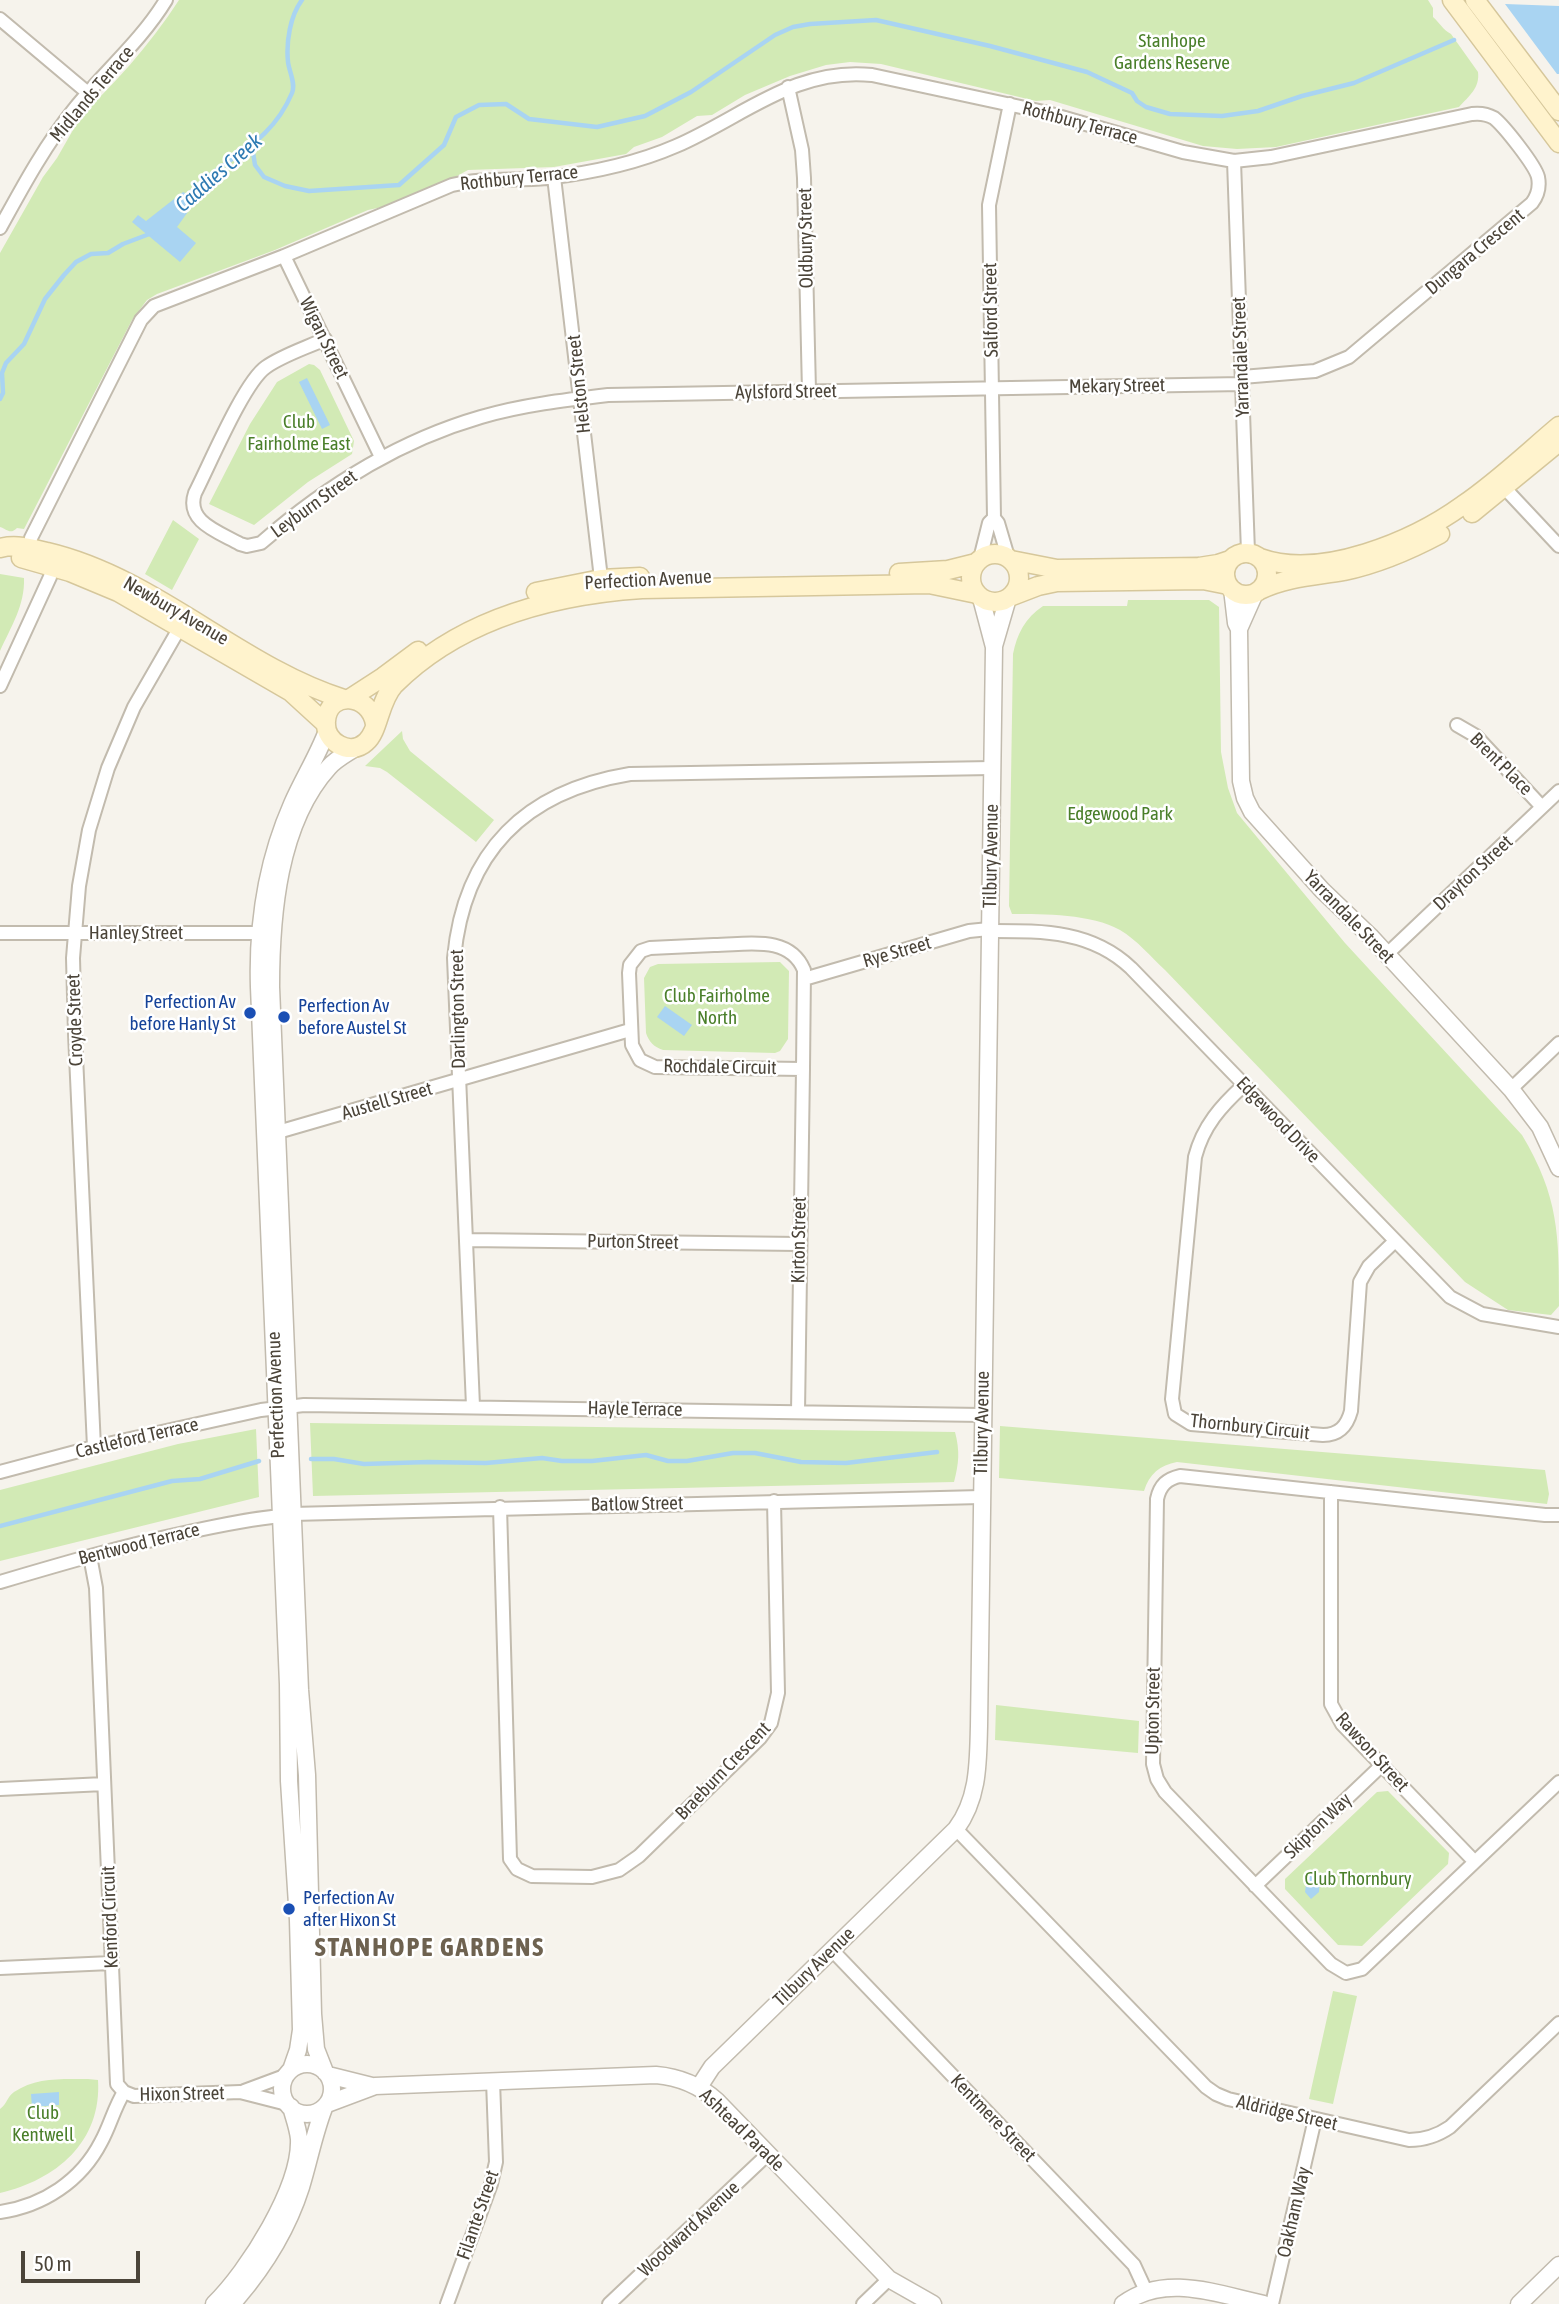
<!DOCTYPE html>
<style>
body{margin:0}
#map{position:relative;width:1559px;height:2304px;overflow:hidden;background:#f6f3ec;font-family:"Asap Condensed",sans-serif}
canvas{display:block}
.scale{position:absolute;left:21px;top:2251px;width:119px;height:32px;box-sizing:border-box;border:4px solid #4b4439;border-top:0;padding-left:9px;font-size:21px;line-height:24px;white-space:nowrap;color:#4b4439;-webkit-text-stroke:5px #fff;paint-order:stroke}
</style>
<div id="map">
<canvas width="1559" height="2304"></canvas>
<div class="scale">50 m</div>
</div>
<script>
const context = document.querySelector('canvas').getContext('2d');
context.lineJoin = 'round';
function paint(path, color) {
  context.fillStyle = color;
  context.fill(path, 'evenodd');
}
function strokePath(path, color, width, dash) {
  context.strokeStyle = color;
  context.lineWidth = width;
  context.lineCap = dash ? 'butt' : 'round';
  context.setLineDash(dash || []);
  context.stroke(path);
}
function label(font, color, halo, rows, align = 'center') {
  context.font = font + ' "Asap Condensed",sans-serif';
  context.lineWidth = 5;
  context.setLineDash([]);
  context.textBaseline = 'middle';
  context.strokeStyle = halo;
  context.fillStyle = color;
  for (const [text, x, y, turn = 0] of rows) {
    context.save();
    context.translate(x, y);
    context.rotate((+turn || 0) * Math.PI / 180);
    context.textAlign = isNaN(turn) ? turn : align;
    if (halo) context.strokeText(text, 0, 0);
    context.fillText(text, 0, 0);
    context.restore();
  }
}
paint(new Path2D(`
 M179,0H1428L1433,8V17C1440,23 1443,30 1451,34L1478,72C1480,88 1469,96 1459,107L1276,147L1237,149L1203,146L1050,100L1036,101L881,64L850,62L826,65L790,76L745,95L712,115L697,116L662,137L634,147L626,154L554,167L468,170L446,182L428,188L406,202L368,210L275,250L157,294L147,300L132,320L24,529L17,528C10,535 7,529 0,527V253L43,177L57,158L73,130L74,122C114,85 149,46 179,0Z
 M309,364L314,365L320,370L354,441L352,454L308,482L254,525L209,504L250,424L277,382Z
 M173,520L199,539L172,590L145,574Z
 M0,574L24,578C25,605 11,627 0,651Z
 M1128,600H1209L1219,607L1221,752L1228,788L1237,813L1345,943L1522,1135C1559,1197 1559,1235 1559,1306L1551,1315L1508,1310L1465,1282L1165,970C1151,957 1137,940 1120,930C1092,914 1044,914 1012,914L1009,906L1013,654C1017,634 1025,618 1043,606H1127Z
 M402,731L403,739L410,751L494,820L476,842L387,772L380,768L365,766Z
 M780,962L789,971L788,1039L780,1051L775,1053L663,1050C654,1047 649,1042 646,1033L644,978L650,967L658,964Z
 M310,1423L955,1432C960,1451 959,1463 954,1482L313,1496Z
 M1000,1426L1545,1470L1549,1494L1547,1504L1177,1462C1160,1465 1149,1474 1144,1491L999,1478Z
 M256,1429L259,1497L0,1561V1490L178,1444Z
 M996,1705L1139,1721L1138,1753L995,1740Z
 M1388,1791L1449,1853L1448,1864L1362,1946L1338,1945L1285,1889V1879L1377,1792Z
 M1333,1991L1357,1996L1333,2104L1309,2099Z
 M88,2079L98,2080C102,2142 56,2180 0,2193V2109C7,2104 7,2097 14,2092C36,2077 62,2079 88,2079Z`), '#d2eab5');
paint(new Path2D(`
 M1505,4L1559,6V74H1557Z
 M183,192L194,197L195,202L177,227L196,243L180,262L132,222L138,215L146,221Z
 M307,378L330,425L322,429L299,382Z
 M665,1006L692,1025L684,1036L657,1017Z
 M1310,1870L1313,1873L1316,1871L1320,1875L1319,1892L1311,1899L1305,1892L1306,1885L1303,1877Z
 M59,2092V2105L32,2107L31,2094Z`), '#a9d4f2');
strokePath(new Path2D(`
 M252,146L255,165L264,177L285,186L309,191L399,185L444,145L456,117L479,105L506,104L529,119L597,127L645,116L691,92L775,35L793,27L810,24L876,20L990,46L1087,72L1132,93L1137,101L1146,107L1170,114L1222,116L1258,111L1302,96L1354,83L1454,40
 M186,197C222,157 269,148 292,93C296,84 289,71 288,62C286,42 290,16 302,0
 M0,399L3,393L2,373L6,363L24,344L45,299L64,275L76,262L91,254L108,253L123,244L152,233
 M311,1459H334L364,1464L428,1462L486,1463L542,1458L562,1461H592L646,1455L668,1461H687L733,1453H755L801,1462L846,1463L937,1452
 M0,1526L172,1481L200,1479L259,1461`), '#a9d4f2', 4.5);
const minor = new Path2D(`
 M0,19L88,93
 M788,87L802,150L804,178L809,391
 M1234,161L1248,552
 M554,177L602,587
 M0,228C23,186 45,145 75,108C105,71 141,41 166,0
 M284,256L381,457
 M325,339C306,348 283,355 266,367C244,382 209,466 195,493C185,522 219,532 240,544L247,546L261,543C325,487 398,441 481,417C522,405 565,400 608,395L1242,384
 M1499,482L1559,546
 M30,548L31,538L141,320L154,306L284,256L452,185C483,177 515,181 547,178C590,173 637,163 676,146C743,117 795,67 872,75L1044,112L1183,152L1234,161L1271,157L1472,114C1480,113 1487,114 1494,118C1504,126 1535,165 1538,177C1540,187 1538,195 1532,203L1349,357L1315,371L1242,377
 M1008,557L998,523L994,518L989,205L1010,104
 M980,559L989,523L994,518
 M0,686L50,577L52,566
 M1457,725L1476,736L1542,807
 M990,931C1042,931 1091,930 1131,968L1450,1297L1482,1314L1559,1327
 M0,933H269
 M714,945C746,945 789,934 804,970L803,1069L655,1067L640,1060L632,1045L629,973L630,965L641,951L650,948Z
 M1386,955L1559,791
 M804,979L969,931L989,929
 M1244,1085C1221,1106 1203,1126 1195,1157L1172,1399L1175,1414L1191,1424L1323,1435C1339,1435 1347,1426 1351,1411L1360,1282L1369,1266L1395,1241
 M1511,1089L1559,1043
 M271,1134L630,1030
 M467,1240L799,1244
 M473,1406L454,958C464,851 526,791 630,774L992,768
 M798,1412L803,1069
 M94,1447L75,1034L73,958L79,886L89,830L108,768L134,707L183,622
 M0,1472L94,1447L261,1410L304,1405L982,1415
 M1331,1492V1704L1342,1724L1474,1861
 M500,1507L510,1859L517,1869L532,1876L592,1877L619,1870L639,1856L760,1738L771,1723L778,1693L774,1501
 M292,1514L981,1497
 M1559,1515H1545L1180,1476C1167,1479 1160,1485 1157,1499L1153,1764L1157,1779L1165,1792L1331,1964L1346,1973L1362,1969L1559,1782
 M90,1556L96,1588L117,2084L124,2092L134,2096L240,2092L287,2104
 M0,1582C61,1564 122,1546 184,1533C216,1526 248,1519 281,1516
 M0,1789L104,1784
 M956,1829L1206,2087L1216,2094L1228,2099L1409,2140C1425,2140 1437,2136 1450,2127L1559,2023
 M1255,1886L1382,1765
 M832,1950L1134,2265L1146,2291
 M0,1968L111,1963
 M244,2091L287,2075
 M0,2212C43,2206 81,2181 101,2142C110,2126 114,2108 124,2092
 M447,2304L491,2184L496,2162L493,2081
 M609,2304L768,2154
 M863,2304L889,2279
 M1272,2304L1315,2119`);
const tertiary = new Path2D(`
 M1232,589L1236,623L1239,629L1241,781L1245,798L1252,812L1322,890L1370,936L1511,1089L1540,1127L1559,1168
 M1239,629L1255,593
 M994,646L1008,598
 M282 2089a25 25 0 1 1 50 0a25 25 0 1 1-50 0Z
 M291,2070L298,2050L301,2030L298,1920L289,1781L288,1684L259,987C257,923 266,863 292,804C303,779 317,757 327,731
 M325,2072L316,2049L313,2014L307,1775L300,1690L271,987C271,916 278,823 329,767C336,759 346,754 355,748
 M328,2075L372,2086
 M699,2087L712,2067L956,1829C979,1798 978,1762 979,1726L994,647L981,598
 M327,2104L375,2086L656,2075C680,2077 699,2085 717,2101L889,2279L933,2304
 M214,2304C248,2271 301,2187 299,2139C298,2128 294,2118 291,2107
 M232,2304C262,2270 287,2231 301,2187C309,2161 314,2134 324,2108
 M1123,2304C1165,2273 1217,2294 1264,2304
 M1519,2304L1559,2265`);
const secondary = new Path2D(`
 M1452,0L1559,143
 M1475,0L1559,111
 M1472,513L1559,442
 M0,548C16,544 31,548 47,552C157,578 239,666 344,699
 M1225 574a21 21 0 1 1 42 0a21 21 0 1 1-42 0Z
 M971 578a24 24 0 1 1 48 0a24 24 0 1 1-48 0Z
 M21,558L70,572L118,592L291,692L326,724
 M1260,558C1321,580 1413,541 1463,505C1497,482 1528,452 1559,426
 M1011,560L1057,569L1199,567L1218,564L1230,560
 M899,573L948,570L976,563
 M1260,590C1287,577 1315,576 1344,571C1377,564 1410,550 1440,534
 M536,592L601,579L640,577
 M1012,596L1038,586L1057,582L1203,580L1228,585
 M349,699L383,677L418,651
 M375,724C370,693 328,690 326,721C324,742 350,757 366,742C379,731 379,701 394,685C460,619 552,595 642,589L929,584L977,594`);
strokePath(minor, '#c2bbae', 16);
strokePath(tertiary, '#c2bbae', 19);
strokePath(secondary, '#d6c79b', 21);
strokePath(minor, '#fff', 12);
strokePath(tertiary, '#fff', 16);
strokePath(secondary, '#fff3cd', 18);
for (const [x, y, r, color] of [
 [250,1013,7,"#1a4fb4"],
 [284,1017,7,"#1a4fb4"],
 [289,1909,7,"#1a4fb4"]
]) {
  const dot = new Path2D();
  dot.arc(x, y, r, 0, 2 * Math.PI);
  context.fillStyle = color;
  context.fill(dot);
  strokePath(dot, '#fff', 2.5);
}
label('19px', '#4a7f2a', '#fff', [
 ["Stanhope",1172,41],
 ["Gardens Reserve",1172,63],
 ["Club",299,422],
 ["Fairholme East",299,444],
 ["Edgewood Park",1120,814],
 ["Club Fairholme",717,996],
 ["North",717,1018],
 ["Club Thornbury",1358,1879],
 ["Club",43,2113],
 ["Kentwell",43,2135]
]);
label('19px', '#4b4439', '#fff', [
 ["Midlands Terrace",92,94,-50],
 ["Rothbury Terrace",1080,123,15],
 ["Rothbury Terrace",519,178,-6],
 ["Oldbury Street",806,238,-91],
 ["Dungara Crescent",1475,252,-40],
 ["Salford Street",991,310,-91],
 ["Wigan Street",324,338,64],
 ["Yarrandale Street",1241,357,-92],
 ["Helston Street",579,384,-96],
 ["Mekary Street",1117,386,-1],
 ["Aylsford Street",786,392,-1],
 ["Leyburn Street",314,504,-36],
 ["Perfection Avenue",648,580,-3],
 ["Newbury Avenue",176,611,30],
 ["Brent Place",1501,764,45],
 ["Tilbury Avenue",991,856,-89],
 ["Drayton Street",1473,873,-43],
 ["Yarrandale Street",1349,917,46],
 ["Hanley Street",136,933],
 ["Rye Street",897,952,-16],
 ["Darlington Street",458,1009,-91],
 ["Croyde Street",75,1020,-92],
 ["Rochdale Circuit",720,1067,1],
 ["Austell Street",387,1101,-16],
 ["Edgewood Drive",1278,1120,46],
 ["Kirton Street",799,1240,-89],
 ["Purton Street",633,1242,1],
 ["Perfection Avenue",276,1395,-92],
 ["Hayle Terrace",635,1409,1],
 ["Tilbury Avenue",982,1423,-89],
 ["Thornbury Circuit",1250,1427,6],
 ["Castleford Terrace",137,1438,-13],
 ["Batlow Street",637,1504,-1],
 ["Bentwood Terrace",139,1544,-14],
 ["Upton Street",1153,1711,-89],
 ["Rawson Street",1372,1752,48],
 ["Braeburn Crescent",723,1771,-46],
 ["Skipton Way",1318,1826,-44],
 ["Kenford Circuit",110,1917,-92],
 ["Tilbury Avenue",814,1967,-44],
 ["Hixon Street",182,2094,-1],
 ["Aldridge Street",1287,2113,13],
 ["Kentmere Street",993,2118,46],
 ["Ashtead Parade",742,2130,44],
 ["Oakham Way",1294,2212,-77],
 ["Filante Street",478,2215,-71],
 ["Woodward Avenue",689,2229,-43]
]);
label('19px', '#164399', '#fff', [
 ["Perfection Av",236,1002,"right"],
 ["before Hanly St",236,1024,"right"],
 ["Perfection Av",298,1006],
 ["before Austel St",298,1028],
 ["Perfection Av",303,1898],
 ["after Hixon St",303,1920]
], 'left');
label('italic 21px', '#2e7ab2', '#fff', [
 ["Caddies Creek",219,173,-41]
]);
context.letterSpacing = '2px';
label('bold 26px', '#6e6250', '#fff', [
 ["STANHOPE GARDENS",430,1948]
]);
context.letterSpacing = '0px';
</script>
